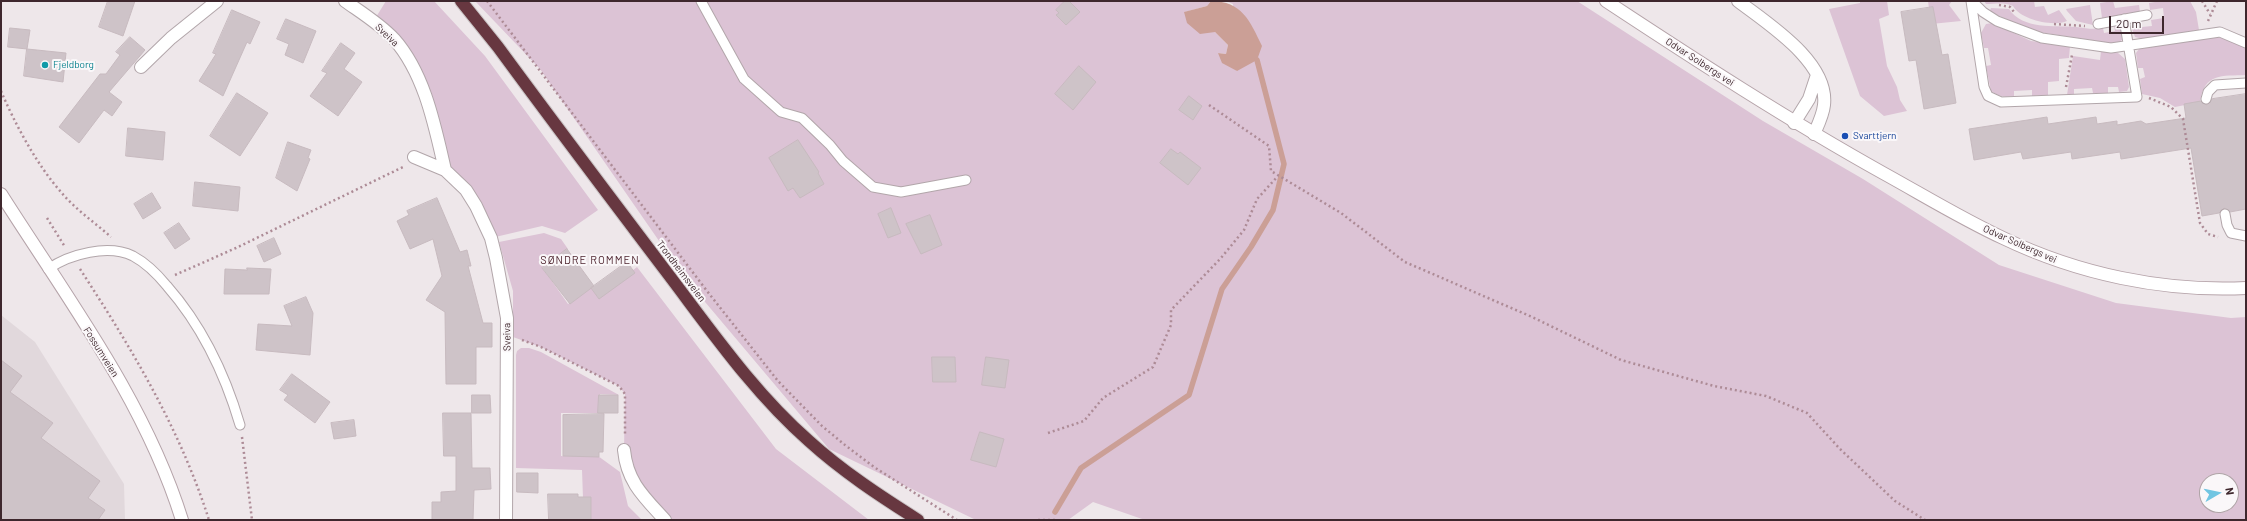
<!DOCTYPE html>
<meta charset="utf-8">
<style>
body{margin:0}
#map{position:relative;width:2247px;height:521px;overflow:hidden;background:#eee7ea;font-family:Barlow,sans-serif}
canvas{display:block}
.frame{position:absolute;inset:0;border:2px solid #3e272d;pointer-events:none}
.north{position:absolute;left:2199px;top:473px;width:40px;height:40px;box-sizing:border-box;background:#faf7f9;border:1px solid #afa4a7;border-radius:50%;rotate:81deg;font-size:11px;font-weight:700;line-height:16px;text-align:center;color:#3e272d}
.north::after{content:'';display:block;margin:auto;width:14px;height:18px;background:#71c5e2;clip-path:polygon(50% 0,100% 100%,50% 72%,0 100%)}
.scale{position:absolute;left:2109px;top:16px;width:55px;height:18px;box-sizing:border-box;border:2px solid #3e272d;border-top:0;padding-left:5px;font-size:12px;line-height:14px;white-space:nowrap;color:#3e272d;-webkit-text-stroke:3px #faf7f9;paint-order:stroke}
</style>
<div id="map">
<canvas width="2247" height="521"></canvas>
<div class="frame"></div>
<div class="north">N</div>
<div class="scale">20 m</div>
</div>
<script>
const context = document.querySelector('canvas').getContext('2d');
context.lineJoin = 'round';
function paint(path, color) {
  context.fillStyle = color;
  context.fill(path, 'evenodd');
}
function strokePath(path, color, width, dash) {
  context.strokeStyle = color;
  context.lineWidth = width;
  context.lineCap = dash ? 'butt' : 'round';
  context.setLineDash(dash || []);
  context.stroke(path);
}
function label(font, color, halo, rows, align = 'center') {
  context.font = font + ' Barlow,sans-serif';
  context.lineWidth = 4;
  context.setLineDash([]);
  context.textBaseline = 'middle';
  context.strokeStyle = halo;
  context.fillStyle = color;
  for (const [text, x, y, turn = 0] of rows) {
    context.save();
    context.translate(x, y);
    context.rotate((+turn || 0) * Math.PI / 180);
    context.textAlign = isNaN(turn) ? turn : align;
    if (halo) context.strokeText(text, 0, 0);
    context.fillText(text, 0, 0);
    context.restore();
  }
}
paint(new Path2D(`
 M1,315L35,342L124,484L125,520H1Z`), '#e1d8dc');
paint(new Path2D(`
 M386,1H434L485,56L598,210L565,233L542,226L491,238L476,206L445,170L414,70L373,22Z
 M475,1H1211L1207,6L1185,12L1215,32L1228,45L1226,54L1218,53L1237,71L1233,4L1226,1H1577L1763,121L1863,179L1999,265L2116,303L2231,318L2246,317V520H1145L1093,502L1068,520H976L829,449L684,277L540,69ZM2207,481H2231V505H2207Z
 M1860,1H1887L1889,15L1879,19L1887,66L1897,87L1900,100L1907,111L1884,116L1860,96L1829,9L1860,3Z
 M1928,1H1952L1949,5L1961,21L1931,24Z
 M1984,1H2034L2035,7L2044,6L2048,15L2059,10L2067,21C2053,27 2021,20 2013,6C2004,2 1996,4 1986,4Z
 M2113,1L2115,8L2139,5L2140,12L2102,18L2100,3Z
 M2161,1H2190L2196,12L2199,30L2143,39L2135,37L2132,29L2136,23L2140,22L2142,27L2152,26L2151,20L2164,18L2163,8L2150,10L2149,3Z
 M2090,5L2093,25L2076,21L2067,11L2066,9Z
 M1991,8L2009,9C2023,30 2054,25 2076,27C2086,28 2093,30 2103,28L2104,33L2115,31L2114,26H2116L2121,29L2122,40L2117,44L2032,31L1993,13L1990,10Z
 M1992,23L2031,41L2070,46L2069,58L2059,59V81L2048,82V95L2032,96V90L2014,91V96C2005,98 1998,96 1991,91L1986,66L1991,65L1988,48H1984L1981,33L1986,24Z
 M2213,37L2223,38L2246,48V75C2222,76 2204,73 2200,102L2175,107L2160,98L2142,94L2140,79L2145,77L2143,68H2138L2136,53L2139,49Z
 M2101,51L2118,53L2125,59L2129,87L2127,91L2119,92L2118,87H2108V93H2093L2092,88L2074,89V94L2067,95L2073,56L2100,60Z
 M544,233L561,239L568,249L542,267L568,304L591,287L598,297L637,267L776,449L869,520H665L638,490L624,450L625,394L619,386L541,347L513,337V291L499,242Z
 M521,348H529L541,352L619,395L600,394L599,413H561V456H598L620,472L628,506L642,520H591V498H583L582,470L516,468V355L517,351Z`), '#dcc3d5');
paint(new Path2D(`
 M1211,1C1242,1 1250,21 1262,46L1257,60L1237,71L1222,63L1218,53L1226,54L1228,45L1215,32L1200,34L1187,23L1184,12L1207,6Z`), '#cb9f96');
strokePath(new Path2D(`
 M1055,512L1081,468L1189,395L1222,289L1251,247L1273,210L1284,164L1257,60`), '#cb9f96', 5.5);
const building = new Path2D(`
 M108,1H135L123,36L99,27Z
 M1065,1H1069L1080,12L1066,25L1056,15L1059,13L1056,10Z
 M1933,7L1942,55L1948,54L1956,103L1924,109L1916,60L1909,61L1901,12Z
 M232,10L260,22L250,44L247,42L223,96L199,81L216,54L213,53Z
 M286,19L316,31L303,63L285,55L289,44L277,39Z
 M10,28L30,30L27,49L8,47Z
 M130,37L145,50L109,92L122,102L112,116L104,110L79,143L59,127L100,74H106L120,55L116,52Z
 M341,43L355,53L344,69L362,82L338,116L310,96L327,73L322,71Z
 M27,49L66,53L63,82L24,76Z
 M1079,66L1096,82L1073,110L1055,94Z
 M237,93L268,113L240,156L210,136Z
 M2246,94V209L2230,212L2224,208L2219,213L2202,216L2191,148L2121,159L2120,152L2072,159L2071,152L2023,159L2021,152L1974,160L1969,129L2047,117L2048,124L2096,117L2097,124L2117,121V125L2141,121L2146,124L2186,118L2184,104L2201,101L2207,105L2212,99Z
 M1189,96L1202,106L1193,120L1179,110Z
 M128,128L165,132L163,160L126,156Z
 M798,140L819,172L818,173L824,184L800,198L793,188L788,191L769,158Z
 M288,142L311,150L308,158L310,159L297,191L276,178Z
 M1171,149L1178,154L1180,152L1201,168L1188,185L1160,163Z
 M195,182L240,187L238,211L193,206Z
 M152,193L161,208L143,219L134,204Z
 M437,198L460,252L467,250L471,266H468L483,323H492V347H476V384H446L445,312L426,300L442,276L433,239L410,249L397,221L409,215L407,211Z
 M891,208L901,233L888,238L878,214Z
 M930,215L942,245L921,254L906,224Z
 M179,223L190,239L175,249L164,233Z
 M274,238L281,254L264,262L257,246Z
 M567,249L594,286L570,304L542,268Z
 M627,262L635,273L599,299L591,288Z
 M247,268L271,269L269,294H224L225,269L247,270Z
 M306,297L313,313L310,355L256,350L258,324L292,326L284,306Z
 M932,357H955L956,382H933Z
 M986,357L1009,360L1005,388L982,385Z
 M1,360L22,376L10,392L53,423L41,438L100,481L88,498L105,510L98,520H1Z
 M292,374L330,402L315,423L284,400L288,395L280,390Z
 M472,395H490L491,413H472Z
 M599,395H618V413H598Z
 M443,413H471L472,468H490L491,489L474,490L473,520H432V502H441V492L456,491V456H444Z
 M604,414L603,452H599V457L563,456V415Z
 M354,420L356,436L334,439L331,423Z
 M980,432L1004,439L996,467L971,460Z
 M517,473H538V493L517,492Z
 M548,494H578V497H591V520H549Z`);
paint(building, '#cec3c8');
strokePath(building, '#c7babf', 1);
const lane = new Path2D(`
 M701,1L744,79L781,112L802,118L830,145L843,161L873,187L901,192L966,180
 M1971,1L1984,87L1988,96L2001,102L2137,97L2124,19
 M1972,1L1983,12L1997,21L2042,38L2111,48L2220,32L2246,43
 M2098,24L2147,15
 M2206,99L2208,92L2215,85L2246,83
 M2225,214L2227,225L2231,233L2246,236
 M48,269C70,254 108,244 133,256C146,263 158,275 167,286C203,327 225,374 240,425`);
const street = new Path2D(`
 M345,1C362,13 380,24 394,39C425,74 435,127 445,170
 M1738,1C1768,24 1829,62 1824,105C1823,115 1818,125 1814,134
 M141,67L171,38L217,1
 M1794,123L1809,99L1817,75
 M414,157L445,170L466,190L476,206L491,238L496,258L507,318L506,520
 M624,450C627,482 644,497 665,520`);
const secondary = new Path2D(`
 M1606,1C1697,61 1788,120 1883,173C1923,195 1962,219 2003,238C2078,274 2163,292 2246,288
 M1,194C67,298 145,401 182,520`);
const highway = new Path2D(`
 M461,1L498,47C553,122 609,196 665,270C710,329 753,392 809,441C842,471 880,496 918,520`);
strokePath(lane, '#b2a6aa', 11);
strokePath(street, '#b2a6aa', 14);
strokePath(secondary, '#b5a3a9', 14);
strokePath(highway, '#c9c3c4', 14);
strokePath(new Path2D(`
 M487,1L707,291L778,381L822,426L845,445L874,467L957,520
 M2202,1L2210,14
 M1999,5L2010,7L2014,12
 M2208,21L2217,1
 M2054,24L2085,26
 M2066,87L2072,55
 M1,91C15,124 37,165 61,192C75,209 94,222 111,237
 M2149,98L2171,107L2183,119L2200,223L2208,234L2218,237
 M1209,105L1269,146L1271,171L1341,213L1405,262L1532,317L1621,360L1714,386L1766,396L1807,413L1840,449L1895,501L1925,520
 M47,218L65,247
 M80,269C132,349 180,429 209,520
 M175,275L236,248L403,167
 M522,340L541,347L619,386L625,394V435
 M1048,433L1084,421L1103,398L1153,367L1171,325V310L1221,258L1244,230L1257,199L1278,176
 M242,437L252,520
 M1038,520H1056`), '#ad8b96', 2.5, [2, 3]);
strokePath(lane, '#fff', 9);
strokePath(street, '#fff', 12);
strokePath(secondary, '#fff', 12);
strokePath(highway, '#673740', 12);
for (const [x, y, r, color] of [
 [45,65,4,"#0f9aa8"],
 [1845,136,4,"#1a4fb4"]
]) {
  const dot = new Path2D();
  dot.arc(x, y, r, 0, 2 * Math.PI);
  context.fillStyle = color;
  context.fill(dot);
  strokePath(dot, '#faf7f9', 1.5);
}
label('10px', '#3e272d', '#faf7f9', [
 ["Sveiva",387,35,44],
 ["Odvar Solbergs vei",1700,62,33],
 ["Odvar Solbergs vei",2020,244,24],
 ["Trondheimsveien",681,271,53],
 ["Sveiva",507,337,-91],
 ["Fossumveien",101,352,58]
]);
label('10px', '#0d838f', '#faf7f9', [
 ["Fjeldborg",53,65]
], 'left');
label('10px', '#164399', '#faf7f9', [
 ["Svarttjern",1853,136]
], 'left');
context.letterSpacing = '1px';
label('11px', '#4e252f', '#faf7f9', [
 ["SØNDRE ROMMEN",590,260]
]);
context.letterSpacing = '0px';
</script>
